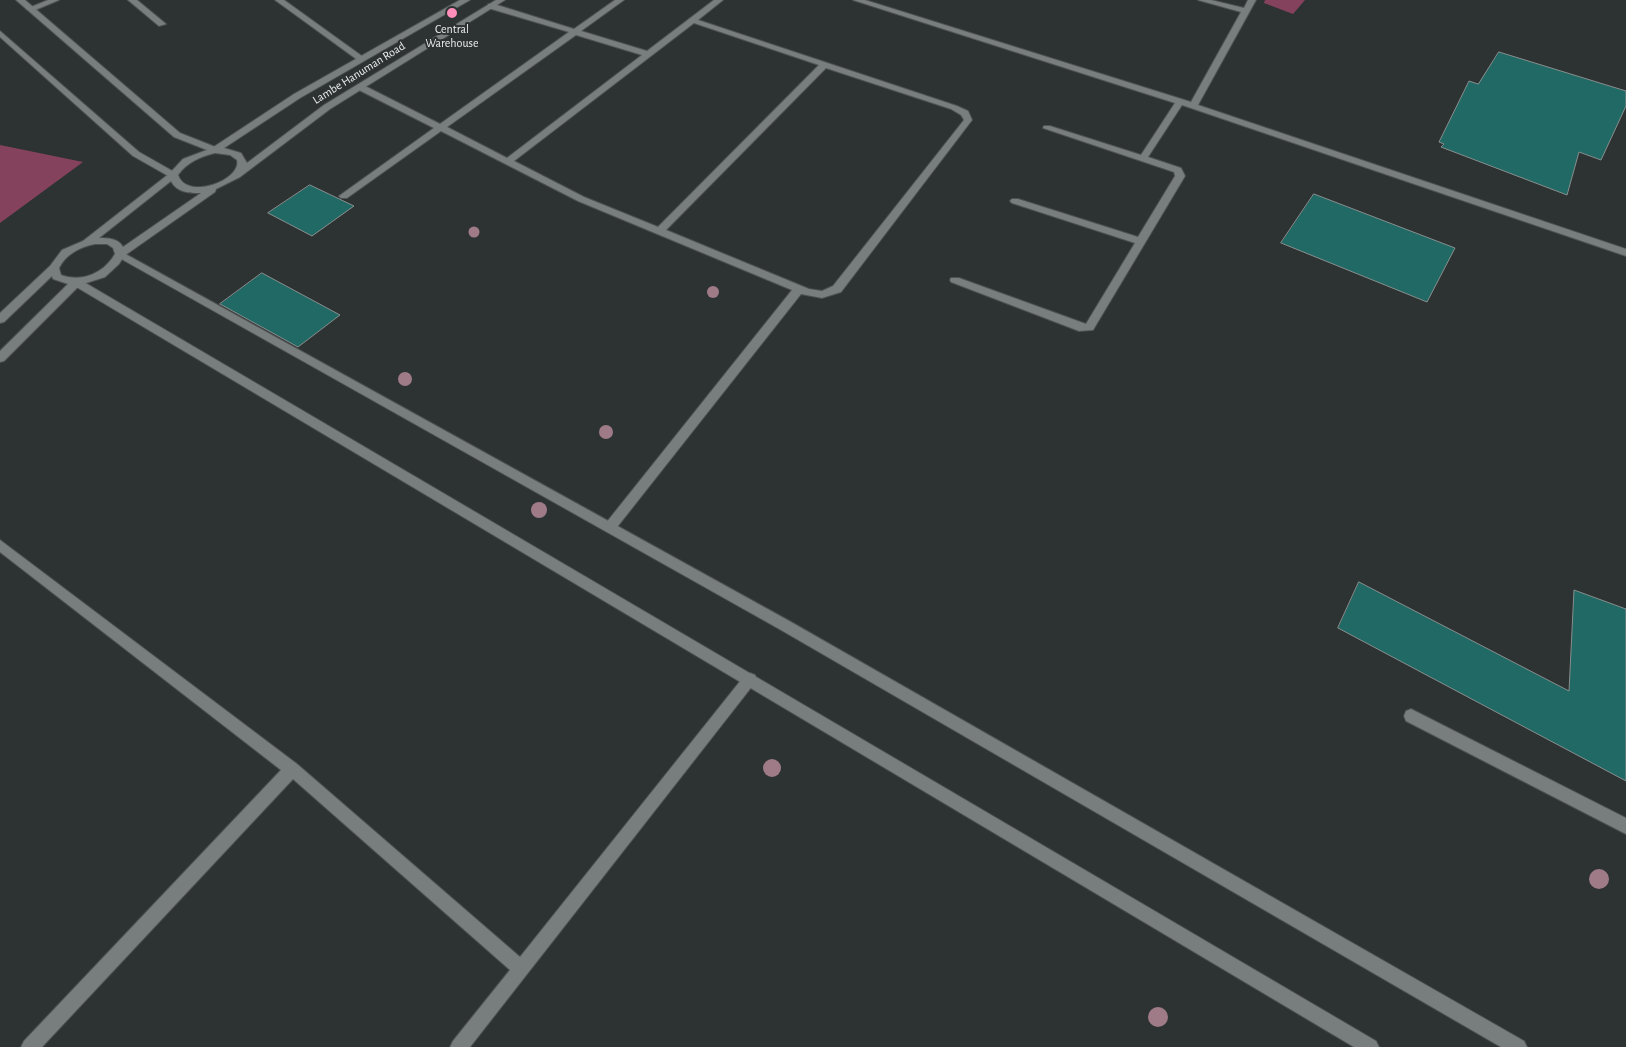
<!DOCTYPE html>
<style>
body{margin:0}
canvas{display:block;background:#2d3232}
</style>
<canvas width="1626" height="1047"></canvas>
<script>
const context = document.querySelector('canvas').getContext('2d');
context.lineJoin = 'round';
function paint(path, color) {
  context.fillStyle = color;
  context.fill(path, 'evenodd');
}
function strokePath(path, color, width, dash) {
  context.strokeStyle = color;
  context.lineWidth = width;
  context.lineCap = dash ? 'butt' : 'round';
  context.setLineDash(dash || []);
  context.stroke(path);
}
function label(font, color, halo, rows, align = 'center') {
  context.font = font + ' "Alegreya Sans",sans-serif';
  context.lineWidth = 4;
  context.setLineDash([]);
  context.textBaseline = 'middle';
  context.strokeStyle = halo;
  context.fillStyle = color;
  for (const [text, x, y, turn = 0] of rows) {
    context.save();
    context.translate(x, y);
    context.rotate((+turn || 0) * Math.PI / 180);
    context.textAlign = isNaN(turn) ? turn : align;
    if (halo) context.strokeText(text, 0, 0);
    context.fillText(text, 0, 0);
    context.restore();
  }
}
paint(new Path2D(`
 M1265,0H1305L1293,14L1264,3Z
 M0,145L83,162L0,223Z`), '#85425c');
const building = new Path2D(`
 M1499,52L1626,91V106L1601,160L1579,152L1567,195L1441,147L1444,144L1439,142L1469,81L1478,84Z
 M310,185L354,206L312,236L268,213Z
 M1314,194L1455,248L1427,302L1281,243Z
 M262,273L340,315L298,347L220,304Z
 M1359,582L1569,691L1574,590L1626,609V781L1338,628Z`);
paint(building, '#216965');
strokePath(building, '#888e8d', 1);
const service = new Path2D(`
 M48,0H59L33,11L26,9Z
 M128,0H137L166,24L159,26Z
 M1411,709L1626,818V834L1406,721L1404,716L1406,711Z`);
const minor = new Path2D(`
 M275,0H284L366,59L359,61Z
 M615,0H624L581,31L647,51L714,0H723L698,20L957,106L968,111L972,120L841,292L822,298L801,294L614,531L610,532L606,531L604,527L606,523L792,290L578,201L441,131L347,198H341L339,196L434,128L357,89V85H363L440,124L569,32L488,8V4H494L574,29ZM694,23L819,65L658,227L584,197L514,161ZM576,35L642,55L507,158L447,127ZM826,68L951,109L961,115L964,120L833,286L822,291L809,289L666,230Z
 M853,0H865L1191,102L1241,12L1198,0H1211L1244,8L1248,0H1256L1198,105L1626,249V256L1182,105L1148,157L1181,168L1185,176L1093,330L1079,331L951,282L950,280L951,278H959L1086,324L1135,243L1012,203L1010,201L1012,199H1018L1138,237L1175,176L1174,172L1043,128L1044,126H1050L1141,155L1175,103Z
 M0,540L297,764L520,957L745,675L750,673L755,675L757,680L470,1047H450L453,1041L510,970L293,779L42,1047H21L24,1041L281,770L0,552Z`);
const tertiary = new Path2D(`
 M16,0H25L180,133L218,148V152H212L174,137Z
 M0,31L139,152L176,173V177H170L133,156L0,37Z
 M120,251L791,622L1524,1041L1527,1047H1501L781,630L116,256V252Z
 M77,278L1376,1041L1379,1047H1354L73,285L72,282Z`);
const secondary = new Path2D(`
 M460,0H470L300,98L224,148L241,153L247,163L324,105L496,0H505L330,109L240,177L216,189L215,192L124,256L119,264L105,277L80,285L4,361L0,362V351L68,284L53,279L52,276L4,322L0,323V313L50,266L62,250L83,241L170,173L183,159L212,148L294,94ZM215,153L230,155L237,160C242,180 187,201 178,175C187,162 200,157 215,153ZM171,181C177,193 190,193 201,193L123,247C118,238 108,238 99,238ZM95,244H107L113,248L115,254C104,273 82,283 61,275L59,268C66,254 80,247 95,244Z`);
strokePath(service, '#4d5151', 2);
strokePath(minor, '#4d5151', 2);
strokePath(tertiary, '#4d5151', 2);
strokePath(secondary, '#4d5151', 2);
paint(service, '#787e7d');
paint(minor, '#787e7d');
paint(tertiary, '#787e7d');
paint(secondary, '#787e7d');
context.fillStyle = '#9f7b88';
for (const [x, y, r] of [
 [474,232,5.5],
 [713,292,6],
 [405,379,7],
 [606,432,7],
 [539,510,8],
 [772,768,9],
 [1599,879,10],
 [1158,1017,10]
]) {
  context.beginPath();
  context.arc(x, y, r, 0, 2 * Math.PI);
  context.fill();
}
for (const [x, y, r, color] of [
 [452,13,6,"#ff8eba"]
]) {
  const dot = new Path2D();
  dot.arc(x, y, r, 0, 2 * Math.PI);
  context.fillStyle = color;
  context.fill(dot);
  strokePath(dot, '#2d3232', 2);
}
label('12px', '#ebeeee', '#2d3232', [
 ["Central",452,29],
 ["Warehouse",452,43]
]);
label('12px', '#ebeeee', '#2d3232', [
 ["Lambe Hanuman Road",359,73,-32]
]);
</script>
